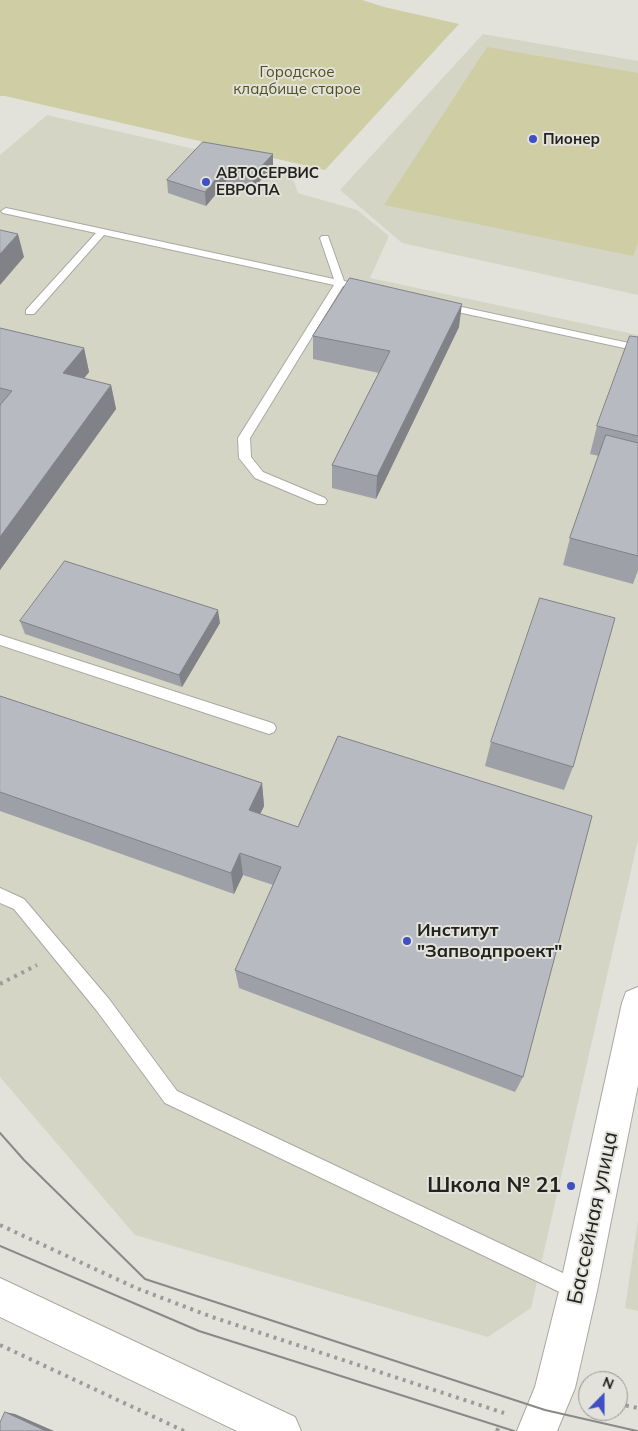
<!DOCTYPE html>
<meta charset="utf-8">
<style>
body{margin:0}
#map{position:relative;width:638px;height:1431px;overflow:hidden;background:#e2e2da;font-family:Mulish,sans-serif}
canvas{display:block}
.north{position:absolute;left:578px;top:1371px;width:50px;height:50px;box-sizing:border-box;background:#e2e2da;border:1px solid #95958f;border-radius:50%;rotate:22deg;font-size:14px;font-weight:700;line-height:20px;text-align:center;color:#22221f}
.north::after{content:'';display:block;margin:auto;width:18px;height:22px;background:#3e50c4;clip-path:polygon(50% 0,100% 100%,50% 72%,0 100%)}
</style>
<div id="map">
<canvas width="638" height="1431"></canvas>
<div class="north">N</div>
</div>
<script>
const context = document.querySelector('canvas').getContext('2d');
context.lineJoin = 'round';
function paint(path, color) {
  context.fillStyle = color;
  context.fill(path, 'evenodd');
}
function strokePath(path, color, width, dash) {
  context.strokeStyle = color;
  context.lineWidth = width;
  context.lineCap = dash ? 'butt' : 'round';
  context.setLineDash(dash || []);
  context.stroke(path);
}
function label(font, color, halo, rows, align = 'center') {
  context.font = font + ' Mulish,sans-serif';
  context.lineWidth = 4;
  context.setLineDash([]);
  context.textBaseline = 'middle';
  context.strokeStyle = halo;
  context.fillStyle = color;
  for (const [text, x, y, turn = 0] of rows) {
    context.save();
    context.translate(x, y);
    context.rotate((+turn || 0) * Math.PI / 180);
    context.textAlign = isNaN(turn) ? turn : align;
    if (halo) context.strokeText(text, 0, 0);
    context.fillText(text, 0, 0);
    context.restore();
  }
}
paint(new Path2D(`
 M483,34L638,61V295L402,243L340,190Z
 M47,115L290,171L298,193L357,210L389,236L370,278L638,335V840L531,1308L488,1337L135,1235L0,1077V155Z
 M638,1220V1311L625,1308Z`), '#d5d5c6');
paint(new Path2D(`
 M0,0H362L384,7L459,24L325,170L5,96H0Z
 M487,47L638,73V243L633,256L384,205Z`), '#cecda4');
const lane = new Path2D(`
 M6,208L334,279L320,238L322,236H328L344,281L367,286L369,288L364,291L343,286L250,438L251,457L263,472L325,498L327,501L325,504H317L255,478L239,458L238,438L334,285L104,235L34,314H26V310L96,233L3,213L1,211Z
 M443,303L638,345V351L439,308L438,306Z
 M0,635L269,722L274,724L276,728L274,732L269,734L0,645Z
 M0,888L24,899L109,999L177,1091L584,1283L587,1290L584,1297L577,1300L570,1297L165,1103L97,1011L14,909L0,903Z`);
const secondary = new Path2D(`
 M638,987V1085L597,1291L575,1388L557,1431H517L535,1387L559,1291L622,1003L626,992Z
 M0,1278L295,1417L301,1431H237L0,1317Z`);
strokePath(lane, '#a9a9a2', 2);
strokePath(secondary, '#a9a9a2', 2);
strokePath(new Path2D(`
 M0,984L37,965
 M0,1225L136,1288L212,1317L504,1413
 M0,1345L184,1431
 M618,1404L638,1408
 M497,1431L500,1424`), '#9c9c96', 4, [3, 5]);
paint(lane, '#fff');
paint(secondary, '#fff');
strokePath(new Path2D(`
 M0,1133L24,1160L145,1279L545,1410L637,1431
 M0,1246L199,1331L514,1431`), '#8a8a85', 2);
paint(new Path2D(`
 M203,142L273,168L253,188L226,182L206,206L168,193L167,180Z
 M459,327L376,499L332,488V465L379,373L313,359V336Z
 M0,328L84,348L89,372L84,378L111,385L116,409L0,570Z
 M638,337V570L633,584L563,565L570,538L599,456L590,454L597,426Z
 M20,621L220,623L182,687L25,634Z
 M0,696L262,783L264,806L260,814L523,1077L515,1092L239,988L235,970L273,885L243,875L234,894L0,811Z
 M491,742L573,767L564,790L485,766Z`), '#9ea0a7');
paint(new Path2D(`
 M273,154V168L253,188V175Z
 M225,168L226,182L206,206L205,192Z
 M18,234L24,257L0,285V254Z
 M462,304L459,327L376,499L377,476Z
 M84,348L89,372L69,397L63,373Z
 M111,385L116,409L0,570V537Z
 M218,610L220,623L182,687L179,675Z
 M262,783L264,806L251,833L249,810Z
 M240,853L243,875L234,894L231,873Z
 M5,1412L15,1414L54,1431H46Z`), '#818288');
const building = new Path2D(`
 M203,142L273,154L253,175L225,168L205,192L167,180Z
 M0,230L18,234L0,254Z
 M350,278L462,304L377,476L332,465L390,351L313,336Z
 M0,328L84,348L63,373L111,385L0,537V405L12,391L0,388Z
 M630,336L638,337V436L597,426Z
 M606,435L638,443V556L570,538Z
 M65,561L218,610L179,675L20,621Z
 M540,598L615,618L573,767L491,742Z
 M0,696L262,783L249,810L298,827L338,736L592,816L523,1077L235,970L281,867L240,853L231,873L0,792Z
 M5,1412L46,1431H0V1423Z`);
paint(building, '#b8bac2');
strokePath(building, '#818288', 1);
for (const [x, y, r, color] of [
 [533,139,5,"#3e50c4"],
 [206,182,5,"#3e50c4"],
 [407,941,5,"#3e50c4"],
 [571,1186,5,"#3e50c4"]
]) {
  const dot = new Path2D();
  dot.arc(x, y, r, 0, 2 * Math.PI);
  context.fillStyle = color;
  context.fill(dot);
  strokePath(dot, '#e2e2da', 2);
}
label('15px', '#514f1d', '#e2e2da', [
 ["Городское",297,72],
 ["кладбище старое",297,89]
]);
label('bold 15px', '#22221f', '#e2e2da', [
 ["Пионер",543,139],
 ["АВТОСЕРВИС",216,173],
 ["ЕВРОПА",216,190]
], 'left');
label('bold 18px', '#22221f', '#e2e2da', [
 ["Институт",417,931],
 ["\"Запводпроект\"",417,952]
], 'left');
label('bold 21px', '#22221f', '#e2e2da', [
 ["Школа № 21",561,1186]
], 'right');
label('21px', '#22221f', '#e2e2da', [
 ["Бассейная улица",593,1218,-78]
]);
</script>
